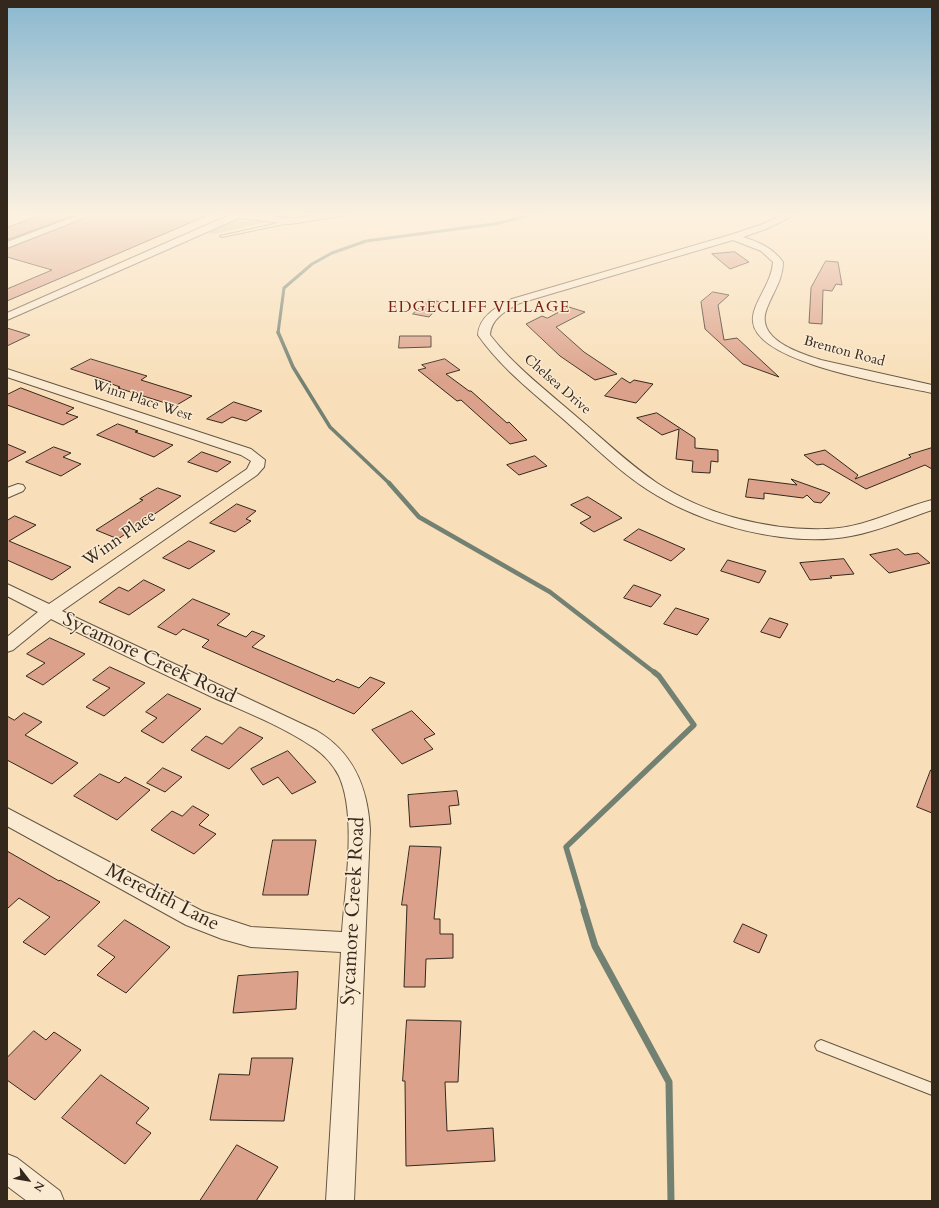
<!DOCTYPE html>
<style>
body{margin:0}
#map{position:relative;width:939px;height:1208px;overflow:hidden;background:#f8dfb9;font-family:Cardo,serif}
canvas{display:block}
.frame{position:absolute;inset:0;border:8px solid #34281c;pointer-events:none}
.north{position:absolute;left:8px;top:1160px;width:40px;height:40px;-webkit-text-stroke:3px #faead2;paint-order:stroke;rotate:121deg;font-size:11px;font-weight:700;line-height:16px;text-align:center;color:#34281c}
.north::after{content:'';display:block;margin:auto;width:14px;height:18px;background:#34281c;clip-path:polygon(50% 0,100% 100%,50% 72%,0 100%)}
</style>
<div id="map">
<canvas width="939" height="1208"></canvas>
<div class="frame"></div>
<div class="north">N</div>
</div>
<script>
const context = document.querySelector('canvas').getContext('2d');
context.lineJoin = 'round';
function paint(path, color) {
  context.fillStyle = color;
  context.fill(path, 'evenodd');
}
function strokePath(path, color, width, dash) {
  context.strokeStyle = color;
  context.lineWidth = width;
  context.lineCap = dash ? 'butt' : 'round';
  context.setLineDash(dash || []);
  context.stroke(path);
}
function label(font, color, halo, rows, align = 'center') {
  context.font = font + ' Cardo,serif';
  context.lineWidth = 3;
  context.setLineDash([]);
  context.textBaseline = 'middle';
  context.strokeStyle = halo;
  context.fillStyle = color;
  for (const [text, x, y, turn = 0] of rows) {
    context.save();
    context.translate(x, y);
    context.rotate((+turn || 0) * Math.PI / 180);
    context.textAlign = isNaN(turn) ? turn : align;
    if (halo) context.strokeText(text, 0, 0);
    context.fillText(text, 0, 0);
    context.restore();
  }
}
paint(new Path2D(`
 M234,220L265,222L215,234L207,233Z`), '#bfc18e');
strokePath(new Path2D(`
 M278,333L284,288L312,264L332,253L366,241L494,224L540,213`), '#738172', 3);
strokePath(new Path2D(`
 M278,332L293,367L330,427L390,484`), '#738172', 3.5);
strokePath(new Path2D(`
 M389,483L419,517L550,592L655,673`), '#738172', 4.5);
strokePath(new Path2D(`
 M585,911L566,847L694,725L659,676L654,672`), '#738172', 5.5);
strokePath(new Path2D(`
 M584,910L595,946L669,1082L671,1201`), '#738172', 7);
const building = new Path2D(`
 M47,213H81L7,240V228Z
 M97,213H213L7,301V289L52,270L7,257V249Z
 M735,252L749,262L730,269L712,254Z
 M826,261L838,262L842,285L836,284L832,291L823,290L822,324L809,323L811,288Z
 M713,292L729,295L718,305L724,340L737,338L779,377L743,364L705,329L701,302Z
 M428,300L443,302L429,317L413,314Z
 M569,307L585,312L556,327L584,352L617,374L595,380L560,356L526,324L542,316L547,318Z
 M7,328L30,335L7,346Z
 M400,336H431V347L399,348Z
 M91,359L147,376L141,380L192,396L175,406L118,388L120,387L109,383L111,382L71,369Z
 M445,359L460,370L446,374L469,391H471L507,423L509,422L527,440L510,444L461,400L457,401L418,370L426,368L422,365Z
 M622,378L630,383L634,380L653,384L636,403L605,396Z
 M21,388L74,408L66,413L78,417L63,425L7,405V395Z
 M234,402L262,411L246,421L232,417L222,423L207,419Z
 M657,413L695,438V448L718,450V462L711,461L710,473L692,472L693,461L676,459L679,429L662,435L637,418Z
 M118,424L138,431L135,432L173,445L154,457L97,435Z
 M7,444L26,452L7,462Z
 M54,447L71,453L63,457L81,464L61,476L26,462Z
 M932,448V469L925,465L866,489L823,464L817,465L804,455L825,450L858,475L855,479L911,457L909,455Z
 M202,452L231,462L217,472L188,462Z
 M535,456L547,466L519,475L507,465Z
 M749,479L797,485L791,479L830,493L821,503L814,502L807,495L803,498L764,493V499L746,497Z
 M158,488L181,496L118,539L96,530L143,500L140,499Z
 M588,497L622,518L594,532L580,523L591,517L571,505Z
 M237,504L256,511L246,519L251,521L235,532L210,523Z
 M15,516L36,525L9,541L71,567L52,580L7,560V521Z
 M639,529L685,549L671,561L624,540Z
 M189,541L215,551L189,569L163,558Z
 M898,549L905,555L918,553L930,563L889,573L870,555Z
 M844,559L854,574L830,576L832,578L810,580L800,563Z
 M728,560L766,571L759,583L721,571Z
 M144,580L165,590L129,615L99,602L119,587L128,591Z
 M634,585L661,595L651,607L624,598Z
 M193,599L230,614L217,625L246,637L252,631L265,636L252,647L334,682L337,679L359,688L370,677L385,683L354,714L202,647L209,640L183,629L176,635L158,627Z
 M676,608L709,619L697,635L664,624Z
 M770,618L788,624L780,638L761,632Z
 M50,638L85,654L43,685L26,676L45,663L27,654Z
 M110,667L145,683L104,716L86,707L110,688L93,680Z
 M168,694L201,709L163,743L141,731L157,718L146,712Z
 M412,711L435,734L424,739L433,749L402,764L372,730Z
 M24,713L42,722L25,735L78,763L52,784L7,760V716L14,720Z
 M240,727L263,738L229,769L191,750L206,736L222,744Z
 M288,751L316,782L292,794L278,777L263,785L251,769Z
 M163,768L182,777L165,792L147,783Z
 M931,770H932V813L917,807Z
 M100,774L119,783L125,777L150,790L117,820L74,796Z
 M457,791L459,805L449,806L451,824L410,827L408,795Z
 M193,806L209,815L199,825L216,834L194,854L151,830L172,811L182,816Z
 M273,840H316L308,895H263Z
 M410,846L441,847L434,919H440V934H453V958L426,959L425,987H404L407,905H402Z
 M7,851L59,881L60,880L100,902L45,955L23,942L50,917L19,898L7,909Z
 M125,920L170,947L126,993L97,975L115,957L98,946Z
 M743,924L767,935L759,953L734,942Z
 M298,972L296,1009L233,1013L238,976Z
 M407,1020L461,1021L458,1082H445L447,1131L493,1128L495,1161L406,1166L405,1081H403Z
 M34,1031L46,1040L54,1032L81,1050L35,1100L7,1080V1058Z
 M252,1058H293L284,1121L210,1120L219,1074L249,1075Z
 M101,1075L149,1108L136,1123L151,1133L125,1164L62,1118Z
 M237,1145L278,1167L256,1201H200Z`);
paint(building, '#dca18a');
strokePath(building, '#34281c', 1);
const service = new Path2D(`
 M292,220L294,221V222L222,237L220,236Z
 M821,1040L932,1083V1095L817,1050L815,1046L817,1042Z`);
const minor = new Path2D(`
 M84,213H96L7,248V242Z
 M234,213C251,211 270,217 288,218C308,219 327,210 347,213L342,216L290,224L239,218L7,320V313Z
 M787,213H799L766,229L743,237C759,242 773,248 783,262C783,280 773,292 767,308C754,339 799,353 821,360L932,385V393C897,385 757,364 753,322C751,304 772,284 773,262L761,251L733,240L520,303C507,310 491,318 490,335C515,367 547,391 578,418C604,440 629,464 657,483C706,515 769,531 827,529C864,528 897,509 932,500V510C905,519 879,531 851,536C787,548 702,525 648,490C620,472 596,448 571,426C539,397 503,371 478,335C479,316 497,307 512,299L730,235L760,225Z
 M7,369L251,449L265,460L264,467L257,475L62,611L317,731C354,753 368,788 370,830L354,1201H326L341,952L251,947L222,939L186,925L7,826V808L202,911L251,927L342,932C345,889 357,815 339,776C333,764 323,754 313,747C282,726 246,712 212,697C158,671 104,646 51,619L13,650L7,652V637L38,612L7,596V584L49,604L247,469L251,461L241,455L7,377Z
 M18,484L23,485L25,488L23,491L7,498V488Z
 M7,1154L17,1158L60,1191L64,1201H27L7,1186Z`);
strokePath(service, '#655643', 2);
strokePath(minor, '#655643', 2);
paint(service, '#faead2');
paint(minor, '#faead2');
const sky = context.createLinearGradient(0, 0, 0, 382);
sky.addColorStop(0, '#8ab8d0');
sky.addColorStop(0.56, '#fcf1e0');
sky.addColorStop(1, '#fcf1e000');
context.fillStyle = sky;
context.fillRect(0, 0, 939, 382);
label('14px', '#34281c', '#faead2', [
 ["Brenton Road",844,352,15],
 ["Chelsea Drive",557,385,41],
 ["Winn Place West",142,401,18]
]);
context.letterSpacing = '1px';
label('16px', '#7a1f14', '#faead2', [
 ["EDGECLIFF VILLAGE",479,308]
]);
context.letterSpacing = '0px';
label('17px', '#34281c', '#faead2', [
 ["Winn Place",120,539,-35]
]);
label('20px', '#34281c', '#faead2', [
 ["Sycamore Creek Road",149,659,25],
 ["Meredith Lane",162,898,27],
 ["Sycamore Creek Road",354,911,-87]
]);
</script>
